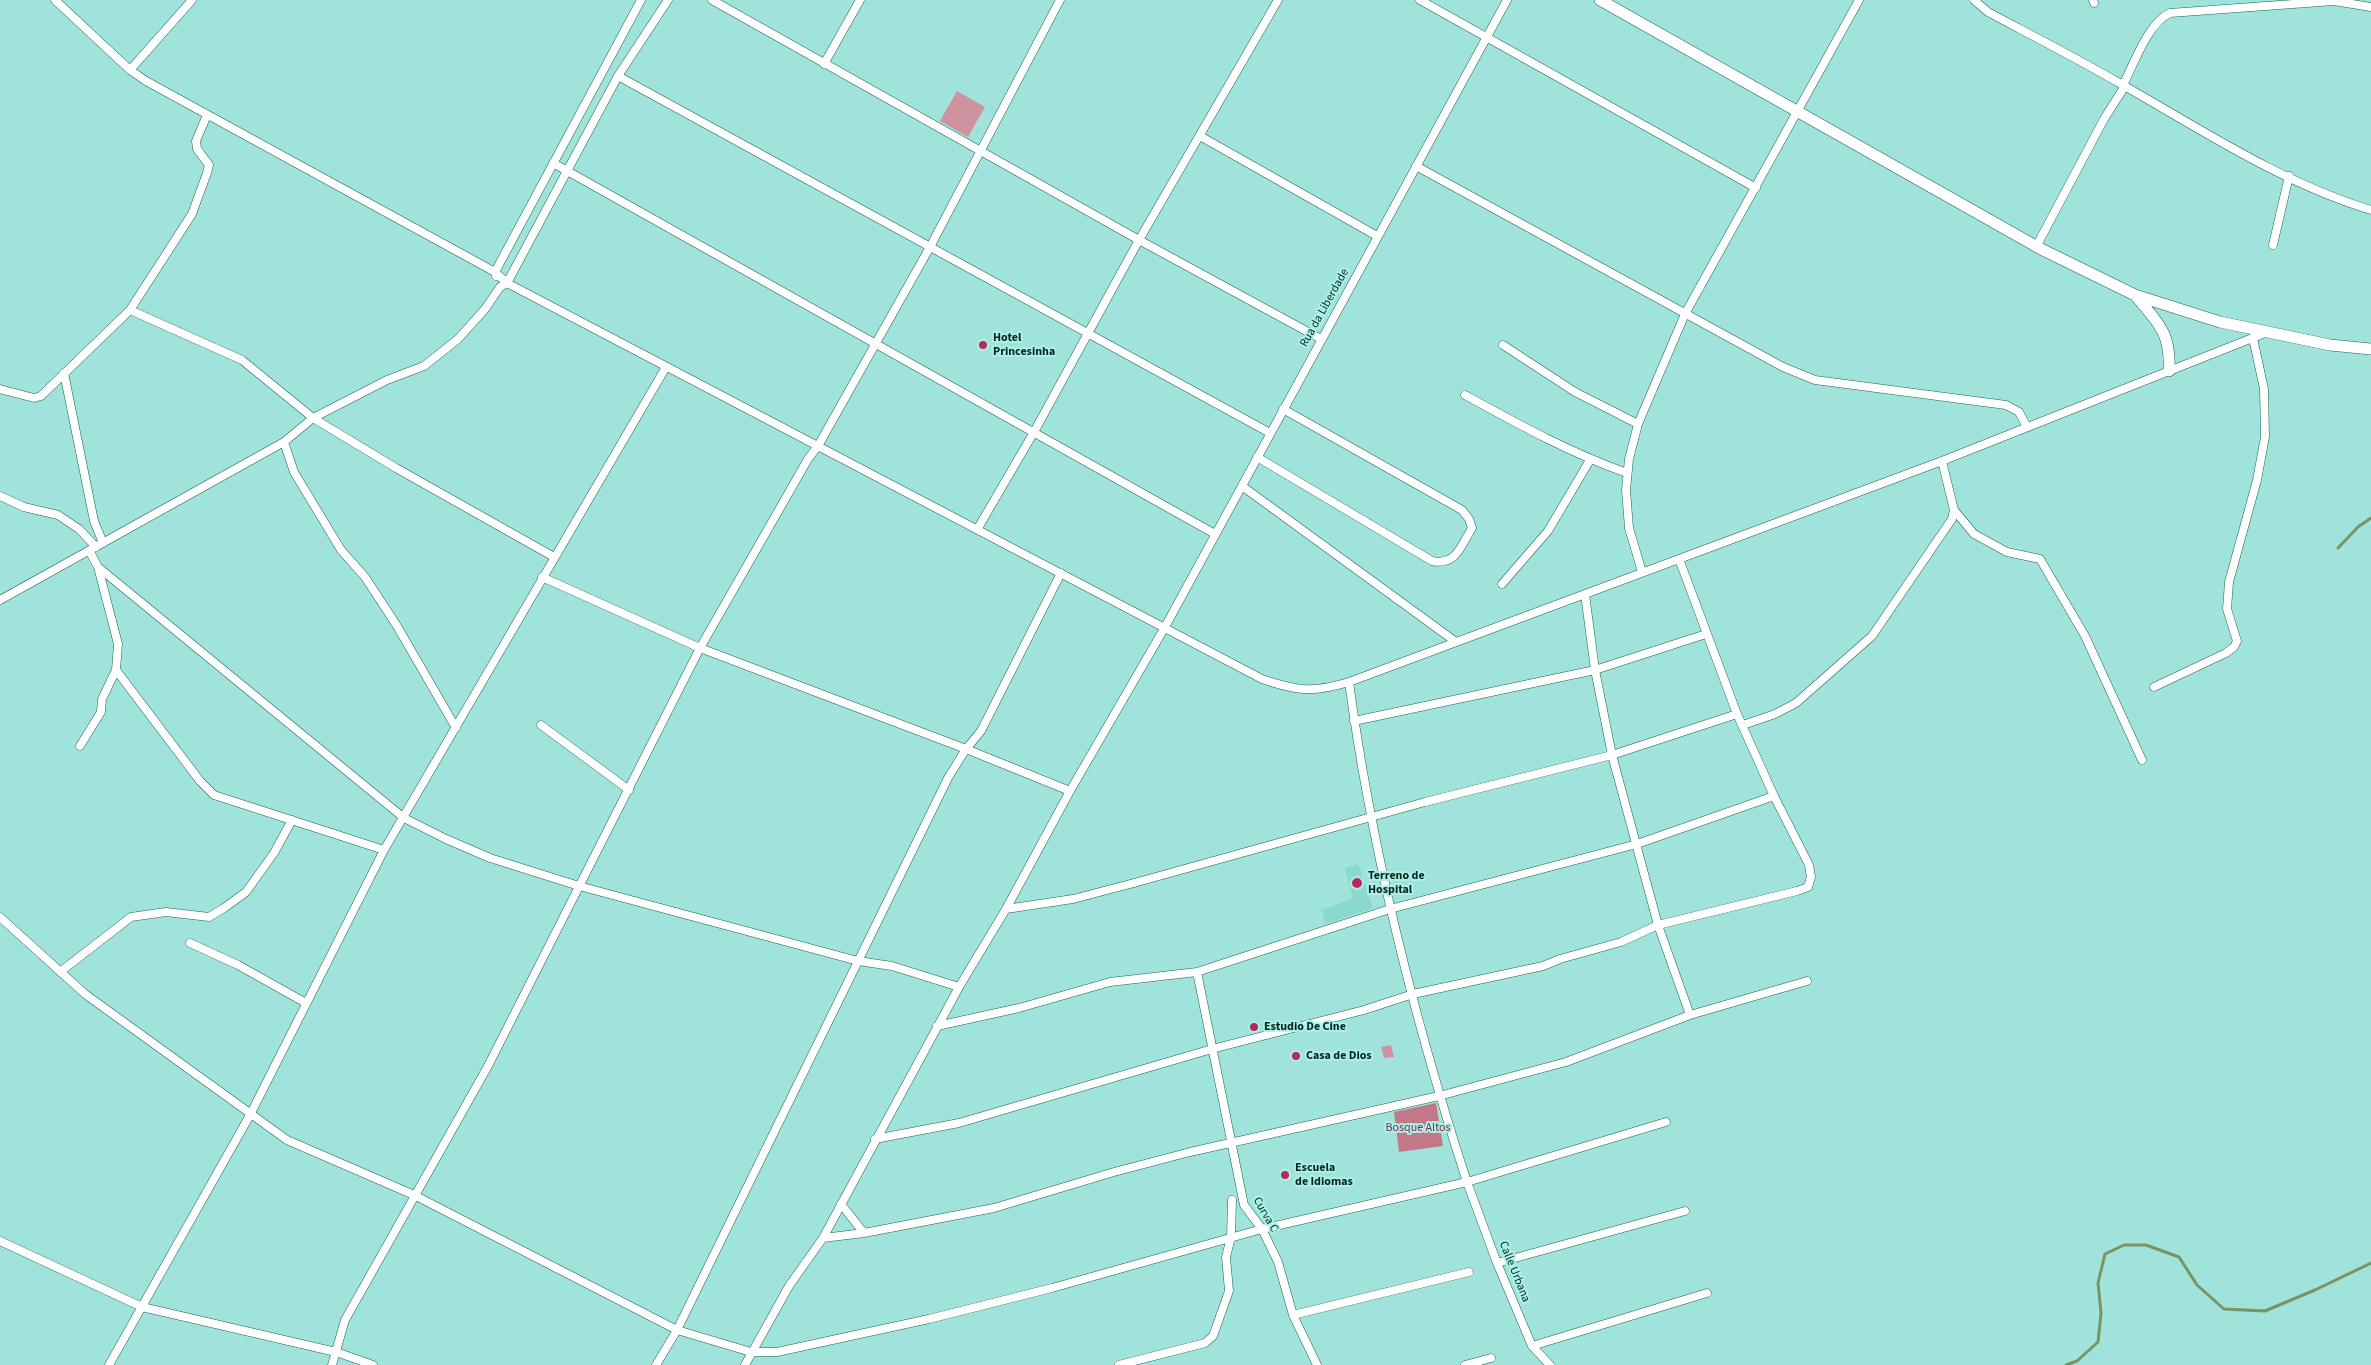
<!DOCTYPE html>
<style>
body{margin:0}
canvas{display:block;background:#9fe3da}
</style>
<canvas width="2371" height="1365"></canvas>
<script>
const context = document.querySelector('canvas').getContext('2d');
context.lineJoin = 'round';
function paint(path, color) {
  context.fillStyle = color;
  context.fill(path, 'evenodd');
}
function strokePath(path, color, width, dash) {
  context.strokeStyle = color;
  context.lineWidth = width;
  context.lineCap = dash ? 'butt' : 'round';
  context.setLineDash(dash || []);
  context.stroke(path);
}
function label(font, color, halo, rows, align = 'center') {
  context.font = font + ' "Source Sans 3",sans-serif';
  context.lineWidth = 4;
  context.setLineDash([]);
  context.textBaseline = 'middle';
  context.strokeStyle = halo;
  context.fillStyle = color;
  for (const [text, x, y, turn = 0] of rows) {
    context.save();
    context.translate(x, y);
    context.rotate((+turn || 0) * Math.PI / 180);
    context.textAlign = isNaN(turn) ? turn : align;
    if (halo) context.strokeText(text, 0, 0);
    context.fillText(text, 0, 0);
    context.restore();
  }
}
paint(new Path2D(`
 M1358,864L1373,908L1325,924L1322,910L1353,898L1345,868Z`), '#8ad9ce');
paint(new Path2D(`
 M957,91L985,107L968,137L940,121Z
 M1391,1045L1394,1057L1384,1058L1381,1047Z`), '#cf93a0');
paint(new Path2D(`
 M1436,1103L1443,1146L1399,1152L1394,1112Z`), '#c5778a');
strokePath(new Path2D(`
 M2338,548L2358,527L2371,518
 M2066,1365L2077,1361L2098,1342L2101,1313L2098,1283L2105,1254L2124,1245H2146L2179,1257L2197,1285L2224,1309L2265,1311L2315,1290L2371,1263`), '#799462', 3);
const street = new Path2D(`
 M55,0L130,70L146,81L495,272L507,283L1262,679C1297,691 1313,693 1349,682L1942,461L2265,333
 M712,0L1139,240L1321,339
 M1420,0L1756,188
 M1974,0L1988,12C2033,36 2078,59 2121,84C2202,130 2282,183 2371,210
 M2093,0L2094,3
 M824,64L860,0
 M130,70L192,0
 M618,76L1270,433
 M2123,85C2134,64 2148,23 2170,13L2334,1L2371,7
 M1200,136L1377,236
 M553,163L1215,534
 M1416,166L1783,367L1815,380L2006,405L2019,412L2027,427
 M2273,245L2289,176
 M2036,247L2104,119L2125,86
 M496,276L495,272L641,0
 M130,310L242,360L313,418L396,468L554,557
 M1503,345L1575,392L1638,424
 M64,373L94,521L103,543
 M0,389L34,398L41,396L130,310L192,214L207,173L209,165L197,149L196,141L207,115
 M1465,395C1518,424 1570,453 1627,473
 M284,442L294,472L341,550L365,577L397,626L456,728
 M1257,457L1432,561C1456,566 1461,546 1472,528L1469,519L1462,510L1283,409
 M1242,486L1456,642
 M0,496L24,507L58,515L79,529L96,547
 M1954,510L1974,534L2007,552L2040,559L2085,636L2142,760
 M978,528L1034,432L1139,240L1278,0
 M90,552L98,567L404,818L446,839L490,858L579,886L858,961L892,966L959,987
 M98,567L118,644L116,670L200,781L214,795L384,850
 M1642,572L1629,528L1626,490L1629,459L1638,424L1685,314L1859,0
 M542,577L700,648L966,749L1070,791
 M1502,584L1548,531L1590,460
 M1585,594L1595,670L1612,755L1658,925L1690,1015
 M0,600L284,442L313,418L387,380L424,366L458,339L485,309L500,287L507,283L618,76L668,0
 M2154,687L2226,653L2234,647L2237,641L2227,609L2229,582L2257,480L2265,437L2264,389L2253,338
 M1354,721L1595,670L1706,634
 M541,725L629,790
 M1743,725L1775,714L1796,703L1872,636L1952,519L1954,510L1942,461
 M80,746L101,712L102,699L116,670
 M1006,909L1073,899L1134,883L1425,802L1612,755L1737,714
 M0,917L85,994L287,1140L414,1195L677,1330L751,1352H777L929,1319L1052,1288L1262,1229L1467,1182C1414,1019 1372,852 1349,682
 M190,943L238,965L306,1003
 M60,972L131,917L166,912L209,917L224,908L246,892L274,853L292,820
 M1197,972L1244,1205L1262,1229L1278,1262L1293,1315L1317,1365
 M937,1026L1019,1008L1110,982L1197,972L1390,909L1637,844L1774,796
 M875,1139L959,1123L1212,1049L1364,1010L1413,994L1543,966L1560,959L1621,942L1658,925L1797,891L1808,887L1811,877L1809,865L1774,796L1737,714L1679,559
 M841,1204L864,1233
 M823,1238L864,1233L994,1208L1114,1172L1190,1152L1439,1096L1566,1062L1690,1015L1807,981
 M0,1241L142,1307L336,1352L373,1365
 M1497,1263L1685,1211
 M1293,1315L1469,1272
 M1532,1346L1707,1293
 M109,1365L250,1115L384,850L666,367
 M332,1365L345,1320L488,1066L700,648L808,459L818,446L930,247L1060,0
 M656,1365L677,1330L948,778L966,749L981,731L1061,573
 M745,1365L789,1286L823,1238L959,987L1006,909L1070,791L1165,627L1507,0
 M1119,1365L1205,1343L1213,1336L1229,1291L1226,1257L1231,1237L1232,1200
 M1465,1365L1491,1358
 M1550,1365L1532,1346L1497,1263L1467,1182L1666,1122`);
const secondary = new Path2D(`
 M1600,0L2041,249L2135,295L2220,322L2330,345L2371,349
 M2135,295C2158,323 2171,332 2169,371`);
strokePath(street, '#1b635b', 9);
strokePath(secondary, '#1b635b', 12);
strokePath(street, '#fff', 8);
strokePath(secondary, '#fff', 11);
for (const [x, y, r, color] of [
 [983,345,5,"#b7295b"],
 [1357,883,6,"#b7295b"],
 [1254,1027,5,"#b7295b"],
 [1296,1056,5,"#b7295b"],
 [1285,1175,5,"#b7295b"]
]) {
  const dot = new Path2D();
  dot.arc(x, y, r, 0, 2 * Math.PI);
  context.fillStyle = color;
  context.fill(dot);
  strokePath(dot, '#acf1e7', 2);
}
label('12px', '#082522', '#acf1e7', [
 ["Rua da Liberdade",1325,308,-61],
 ["Curva C",1265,1215,60],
 ["Calle Urbana",1514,1272,68]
]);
label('bold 12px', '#082522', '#acf1e7', [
 ["Hotel",993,338],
 ["Princesinha",993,352],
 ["Terreno de",1368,876],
 ["Hospital",1368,890],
 ["Estudio De Cine",1264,1027],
 ["Casa de Dios",1306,1056],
 ["Escuela",1295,1168],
 ["de Idiomas",1295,1182]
], 'left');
label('12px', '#862947', '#acf1e7', [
 ["Bosque Altos",1418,1128]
]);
</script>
